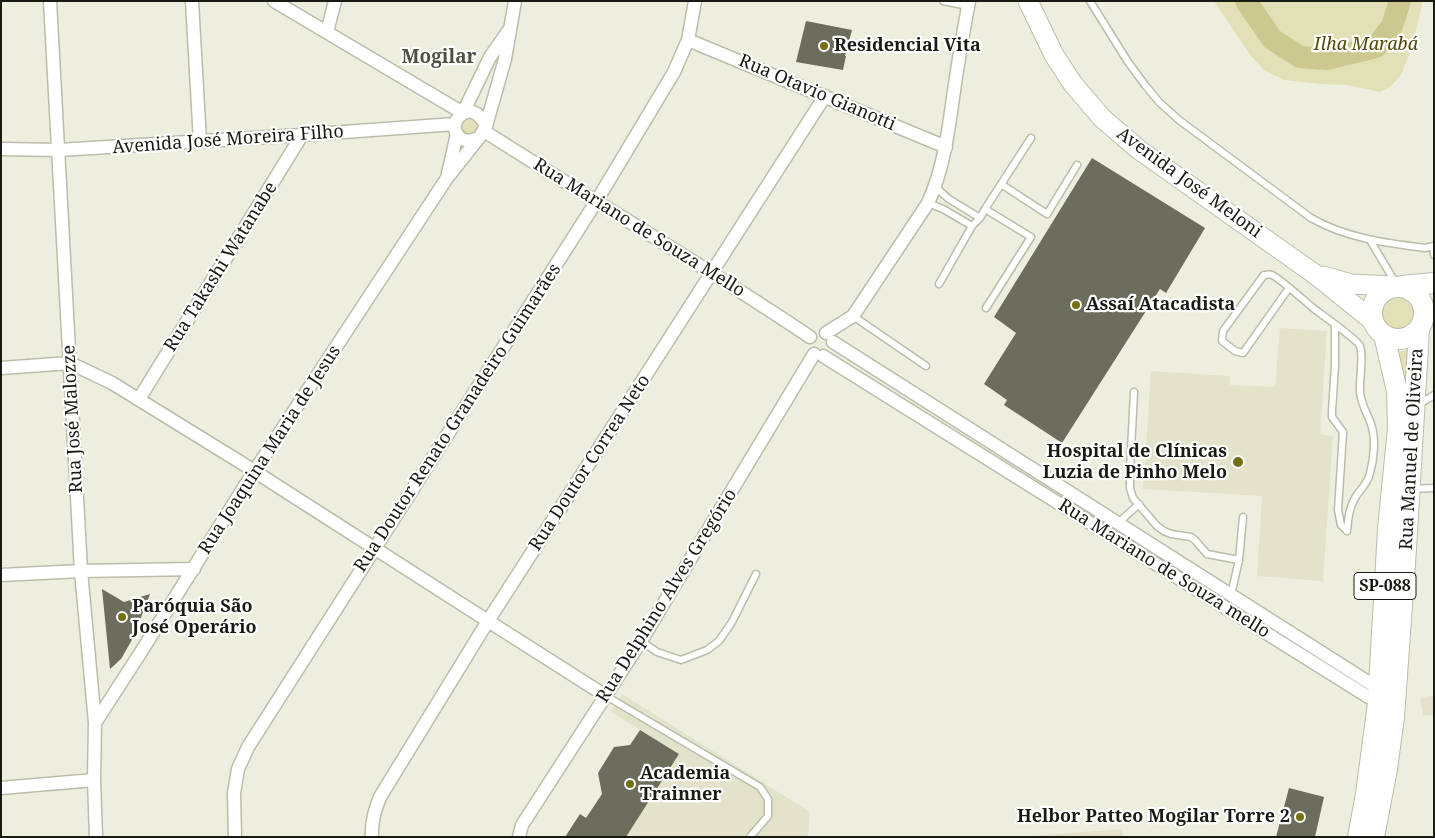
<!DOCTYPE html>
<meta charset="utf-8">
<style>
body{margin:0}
#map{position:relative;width:1435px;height:838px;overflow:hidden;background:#eeeede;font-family:"Noto Serif",serif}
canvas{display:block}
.frame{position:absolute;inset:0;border:2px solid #1a1a14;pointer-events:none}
</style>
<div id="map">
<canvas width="1435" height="838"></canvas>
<div class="frame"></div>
</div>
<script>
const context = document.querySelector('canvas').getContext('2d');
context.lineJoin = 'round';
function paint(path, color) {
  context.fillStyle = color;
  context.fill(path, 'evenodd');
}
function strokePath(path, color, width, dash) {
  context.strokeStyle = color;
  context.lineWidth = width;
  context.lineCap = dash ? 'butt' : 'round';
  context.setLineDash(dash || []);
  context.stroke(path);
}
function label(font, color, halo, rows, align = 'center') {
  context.font = font + ' "Noto Serif",serif';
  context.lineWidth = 4.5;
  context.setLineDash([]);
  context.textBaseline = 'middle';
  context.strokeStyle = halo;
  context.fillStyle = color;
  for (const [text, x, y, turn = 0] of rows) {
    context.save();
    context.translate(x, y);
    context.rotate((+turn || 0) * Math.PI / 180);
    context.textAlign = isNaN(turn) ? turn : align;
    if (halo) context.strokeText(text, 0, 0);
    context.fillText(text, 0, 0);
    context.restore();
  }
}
paint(new Path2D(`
 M1280,328L1327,331L1320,434L1333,436L1323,581L1257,576L1262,496L1143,489L1151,371L1230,376V385L1275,387Z
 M622,694L810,812L808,837H626L679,754L611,712Z
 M1434,695V719L1433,716L1423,715L1420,699Z
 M1122,829L1124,837H1021Z`), '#e3e3cb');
paint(new Path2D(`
 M1214,1H1423L1411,50L1401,75L1390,87L1380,92L1347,85L1320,84L1284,80L1265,71L1251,56Z
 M472,117L479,123V130L469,137L461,132V123L466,118Z
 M1382 312a18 18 0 1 1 36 0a18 18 0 1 1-36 0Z
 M1411,349L1408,401L1397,352Z`), '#e1e0b7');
strokePath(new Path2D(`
 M1246,1L1272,39L1300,57L1327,59L1376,47L1392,26L1400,1`), '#cbc990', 22);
paint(new Path2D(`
 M806,21L852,30L845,56H846L843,70L796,62Z
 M1092,158L1205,228L1166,293L1160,289L1062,443L1004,405L1007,400L984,384L1016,333L994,317Z
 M102,589L124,602L150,594L133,638L121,659L110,669Z
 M640,730L679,754L626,837H565L580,814L586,818L602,794L598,773L614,747L630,745Z
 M1289,788L1324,797L1315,837H1276Z`), '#6d6d5e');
const lane = new Path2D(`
 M943,1L968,6
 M1090,1L1128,62L1145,85L1159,102L1179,120L1311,218C1346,238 1385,243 1425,248L1434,246
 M1001,184L1047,214L1077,165
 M935,187L949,199L980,218
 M928,203L943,209L972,226
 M985,209L1031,237L986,308
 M1370,240L1395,282
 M1433,246L1434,255
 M939,284L972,226L980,218L985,209L1031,138
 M1289,288L1243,353L1235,351L1222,341L1223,331L1264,275C1267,275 1269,274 1272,275C1278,277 1306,302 1313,308C1322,315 1357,339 1360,346C1364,358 1359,379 1360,392C1361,404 1367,413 1371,424C1376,438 1374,459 1370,473C1368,484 1360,489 1355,498C1349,508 1348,520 1347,531
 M853,316L926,366
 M1335,325V365L1332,411V417L1343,432L1338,510L1341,525L1347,531
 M1134,392L1130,469V488L1133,498L1157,526L1164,531L1171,534L1191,537L1195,540L1207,554L1239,560
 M1418,405L1434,395
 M1411,489L1434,488
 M1118,523L1139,504
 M1231,595L1239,560L1243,517
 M641,641L657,652L681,660L707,650L719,641L732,622L756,574
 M606,696L760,787L768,799V816L750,837`);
const street = new Path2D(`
 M50,1L81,571L95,723L94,780L96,837
 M192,1L200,142
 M274,1L463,113L490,57L509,30
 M327,32L335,1
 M688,40L946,147
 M486,126L505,59L515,1
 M484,131C592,200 703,265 810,337
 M457,134L447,178L481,135L486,126C484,122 482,118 479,116C464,101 444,128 462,139C468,142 473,141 478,138
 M1,149L59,150L302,135L455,124
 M826,333L853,316L928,203C945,166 949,125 955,84C959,56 964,29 969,1
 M833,342L1379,689
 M823,356L1378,703
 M1,368L70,363L112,383L240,462L488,621L606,696
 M139,399L302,135
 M1,575L81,571L194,569
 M95,723L141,652L246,484L447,178
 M1,788L94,780
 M235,837L234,793L238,769L248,747L596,202L674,72L688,40L695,1
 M372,837C371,822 375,810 380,797L488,621L825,96
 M519,837L522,825L641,641L814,354`);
const secondary = new Path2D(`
 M1028,1L1054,55L1073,84L1102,118L1138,149L1316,275L1372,320
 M1323,276L1351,284L1393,286`);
const primary = new Path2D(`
 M1402,286L1434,283
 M1372 313a26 26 0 1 1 52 0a26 26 0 1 1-52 0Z
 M1358,837L1366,794L1378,703L1388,529L1398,428L1397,391L1384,335
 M1374,837L1387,769L1394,717L1406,549L1419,329`);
strokePath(lane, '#bcbcac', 9);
strokePath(street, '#bcbcac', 15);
strokePath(secondary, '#bcbcac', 21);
strokePath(primary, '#bcbcac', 22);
strokePath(lane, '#fff', 6);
strokePath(street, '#fff', 12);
strokePath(secondary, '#fff', 19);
strokePath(primary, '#fff', 20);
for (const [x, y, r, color] of [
 [824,46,5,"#747010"],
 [1076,305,5,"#747010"],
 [1238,462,6,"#747010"],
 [122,617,5,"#747010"],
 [630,784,5,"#747010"],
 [1300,817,5,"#747010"]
]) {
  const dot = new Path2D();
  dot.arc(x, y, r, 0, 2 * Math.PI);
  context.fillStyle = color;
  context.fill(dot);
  strokePath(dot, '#fff', 2);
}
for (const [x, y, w] of [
 [1385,586,62]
]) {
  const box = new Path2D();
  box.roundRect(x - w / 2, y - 13.5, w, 27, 4);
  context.fillStyle = '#fff';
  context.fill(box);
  strokePath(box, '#1a1a14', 1);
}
label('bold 16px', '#1a1a14', null, [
 ["SP-088",1385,586]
]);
label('italic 18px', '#4f4b04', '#fff', [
 ["Ilha Marabá",1366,45]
]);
label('bold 18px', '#1a1a14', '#fff', [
 ["Residencial Vita",834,46],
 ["Assaí Atacadista",1086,305],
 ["Hospital de Clínicas",1227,452,"right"],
 ["Luzia de Pinho Melo",1227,473,"right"],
 ["Paróquia São",132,607],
 ["José Operário",132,628],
 ["Academia",640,774],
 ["Trainner",640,795],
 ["Helbor Patteo Mogilar Torre 2",1290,817,"right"]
], 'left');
label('18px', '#1a1a14', '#fff', [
 ["Rua Otavio Gianotti",817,93,23],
 ["Avenida José Moreira Filho",228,140,-4],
 ["Avenida José Meloni",1189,183,36],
 ["Rua Mariano de Souza Mello",639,228,32],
 ["Rua Takashi Watanabe",221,267,-58],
 ["Rua Doutor Renato Granadeiro Guimarães",458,418,-57],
 ["Rua José Malozze",73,419,-93],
 ["Rua Manuel de Oliveira",1412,449,-87],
 ["Rua Joaquina Maria de Jesus",270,450,-57],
 ["Rua Doutor Correa Neto",590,463,-57],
 ["Rua Mariano de Souza mello",1164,569,32],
 ["Rua Delphino Alves Gregório",667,596,-58]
]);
label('bold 19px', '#505042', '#fff', [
 ["Mogilar",439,58]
]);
</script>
